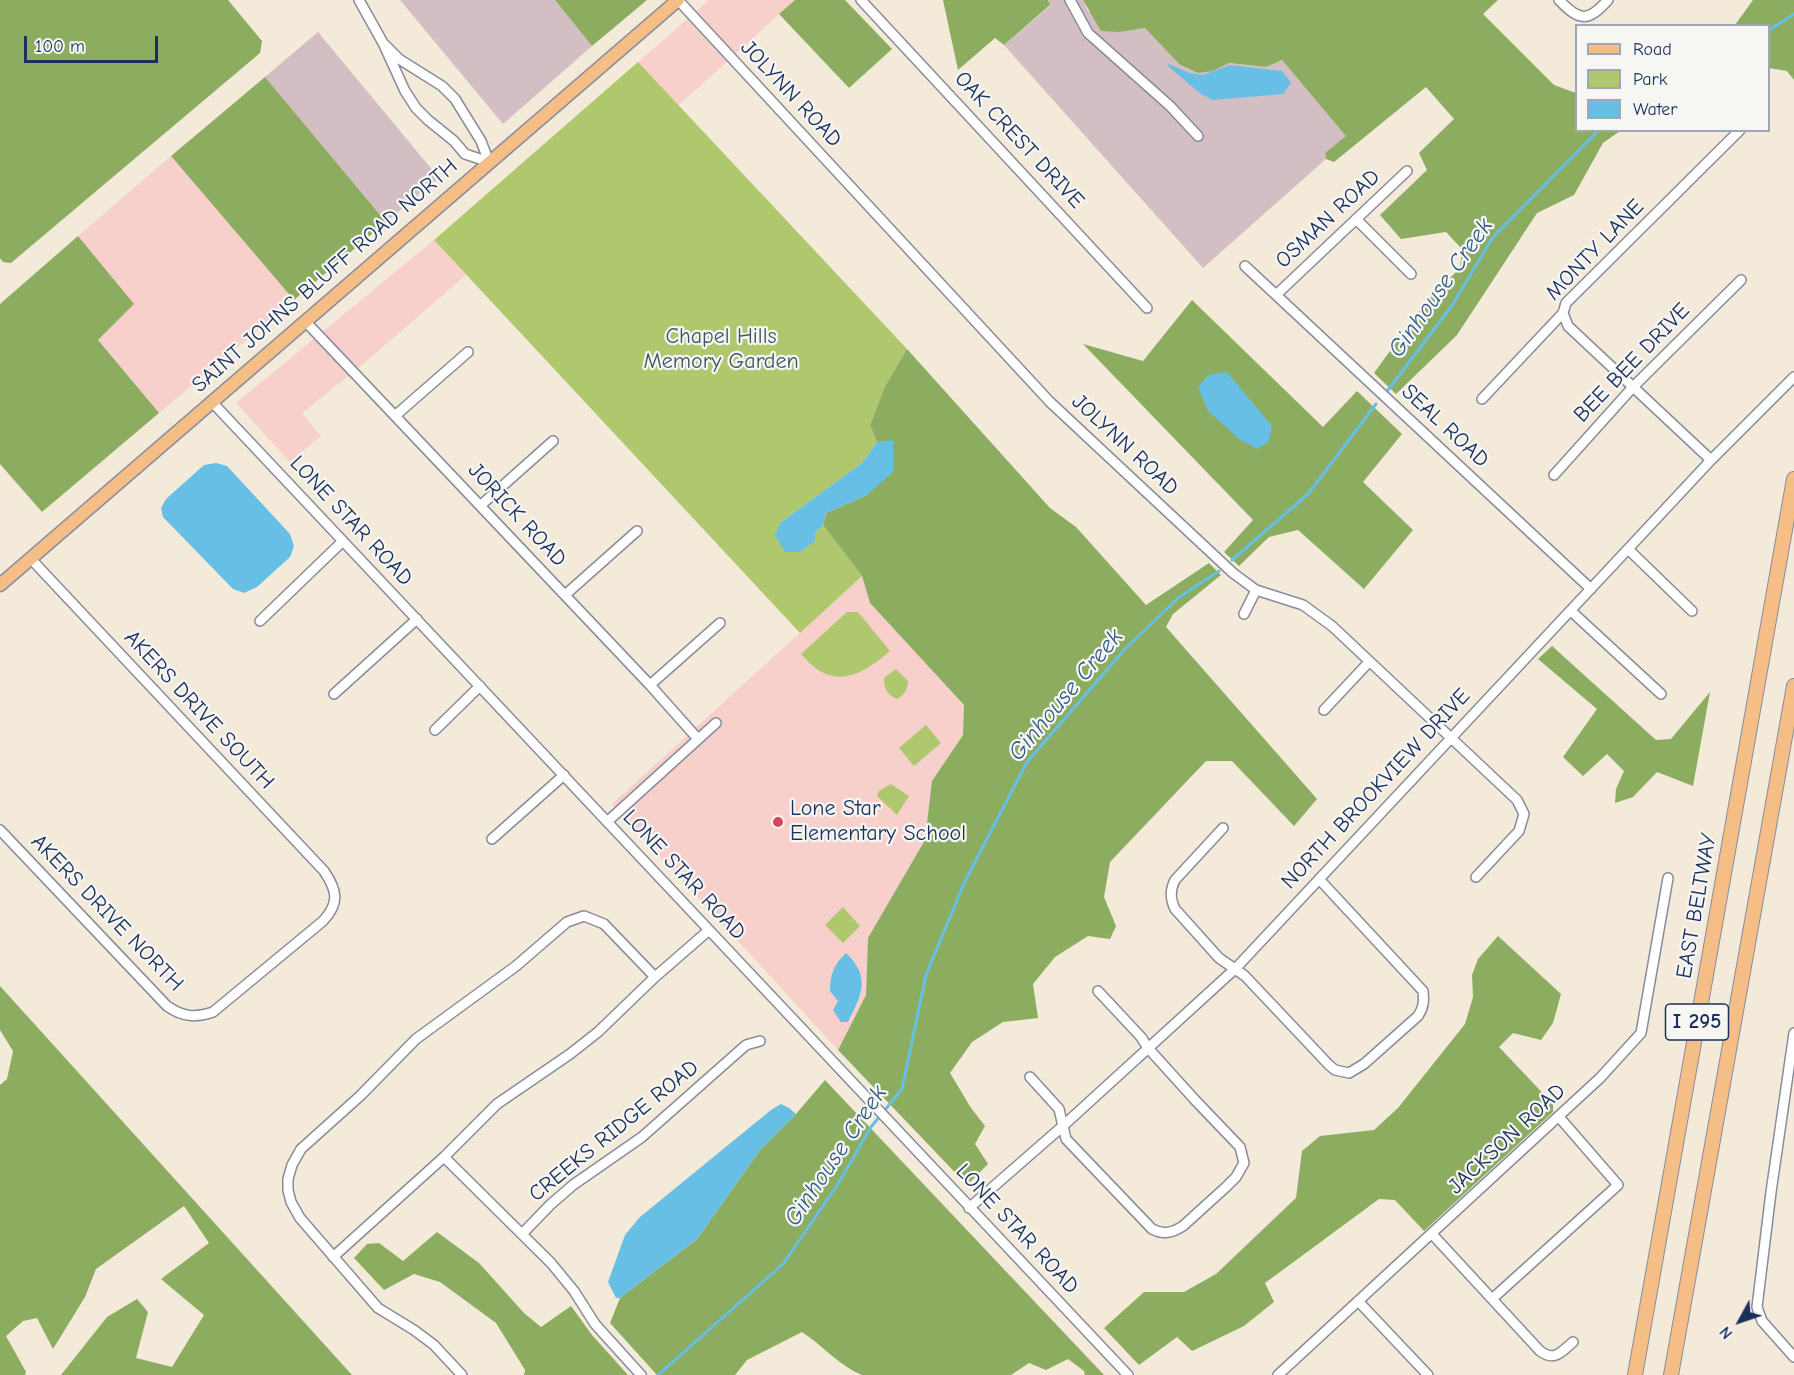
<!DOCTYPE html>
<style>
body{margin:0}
#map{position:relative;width:1794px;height:1375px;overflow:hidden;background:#f4eada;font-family:"Comic Neue",sans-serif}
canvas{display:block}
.legend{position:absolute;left:1575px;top:24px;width:195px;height:108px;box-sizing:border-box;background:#f6f6f2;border:2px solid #9ea6b7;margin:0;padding:8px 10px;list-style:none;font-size:18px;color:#1b2f5e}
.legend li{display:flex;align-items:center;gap:12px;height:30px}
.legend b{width:30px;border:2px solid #9ea6b7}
.north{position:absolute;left:1710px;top:1291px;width:60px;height:60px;-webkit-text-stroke:4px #f6f6f2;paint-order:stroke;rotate:230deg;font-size:16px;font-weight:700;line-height:24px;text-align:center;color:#1b2f5e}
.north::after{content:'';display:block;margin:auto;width:21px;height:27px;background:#1b2f5e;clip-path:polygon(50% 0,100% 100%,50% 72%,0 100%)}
.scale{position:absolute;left:24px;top:36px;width:134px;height:27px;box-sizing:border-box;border:3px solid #1b2f5e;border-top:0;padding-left:8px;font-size:18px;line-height:21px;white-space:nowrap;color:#1b2f5e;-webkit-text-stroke:4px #f6f6f2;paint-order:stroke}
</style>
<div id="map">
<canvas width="1794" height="1375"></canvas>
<ul class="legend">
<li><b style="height:8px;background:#f6be87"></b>Road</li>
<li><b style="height:16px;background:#b0c86d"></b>Park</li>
<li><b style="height:16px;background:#67bfe5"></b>Water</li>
</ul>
<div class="north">N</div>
<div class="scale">100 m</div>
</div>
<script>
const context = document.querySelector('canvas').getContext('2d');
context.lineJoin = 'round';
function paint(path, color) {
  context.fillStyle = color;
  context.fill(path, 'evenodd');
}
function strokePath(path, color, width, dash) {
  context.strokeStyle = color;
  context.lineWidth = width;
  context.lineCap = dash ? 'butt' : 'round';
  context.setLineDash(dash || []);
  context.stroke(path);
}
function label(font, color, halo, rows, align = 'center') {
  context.font = font + ' "Comic Neue",sans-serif';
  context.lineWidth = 4.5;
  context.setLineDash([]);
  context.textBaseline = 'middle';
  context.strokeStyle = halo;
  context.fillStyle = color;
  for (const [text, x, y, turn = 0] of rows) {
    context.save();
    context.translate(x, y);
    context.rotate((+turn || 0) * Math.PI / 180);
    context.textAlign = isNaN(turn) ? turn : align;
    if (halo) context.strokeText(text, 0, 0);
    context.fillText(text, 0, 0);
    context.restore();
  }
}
paint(new Path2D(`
 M709,0H795L678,106L638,62Z
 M171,156L294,300L159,413L98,340L133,304L78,236Z
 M434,240L466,275L362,365L302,413L321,436L290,462L236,403Z
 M862,576L870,603L964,705L963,735L932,781L925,840L868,938L866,995L838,1050L612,804Z`), '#f7d0cc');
paint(new Path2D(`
 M400,0H555L592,46L503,124Z
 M1048,0H1083L1088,11L1120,32L1145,28L1179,64L1213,71L1229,63L1266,67L1282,60L1347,136L1325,153L1326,159L1203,268L1004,45L1050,6Z
 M318,32L439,178L386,222L265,77Z`), '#d2bec3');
paint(new Path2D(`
 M638,62L907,349L885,386L870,425L877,442L862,463L781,522L815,533L823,525L862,576L800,633L434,240Z
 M847,612H858L890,651C870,668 845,687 818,670C812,666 806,659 801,654Z
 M896,669L908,681C908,689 904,695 897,699C887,695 884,688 884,678Z
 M926,725L941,743L914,766L899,748Z
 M891,784L909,796L897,815L877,796L879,791Z
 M843,907L860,926L843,943L825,925Z`), '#b0c86d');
paint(new Path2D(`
 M0,0H228L262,41L260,53L11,263L3,262L0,258Z
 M555,0H647L592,46Z
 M795,0H845L892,49L849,88L779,14Z
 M943,0H1048L1050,5L1004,45L995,38L958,70Z
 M1083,0H1498L1483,14L1554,85L1576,93V130L1620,131L1603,143L1574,195L1537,213L1457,335L1396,394L1374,373L1425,303L1460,268L1462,249L1446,232L1401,239L1380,215L1427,170L1419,153L1454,119L1426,87L1334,162L1326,159L1325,153L1346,136L1282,60L1266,67L1229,63L1213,71L1198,73L1179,64L1145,28L1120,32L1101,31Z
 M1753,0H1794V80L1787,71L1769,68L1768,26L1735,25Z
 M265,77L386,222L294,300L171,156Z
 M78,236L134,304L98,340L159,413L42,512L0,464V304Z
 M1192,300L1323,427L1357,391L1402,434L1363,482L1413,530L1364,589L1298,530L1269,537L1239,566L1224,552L1253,520L1083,344L1143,361Z
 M907,349L1050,508L1076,527L1146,605L1209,563L1221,575L1173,614L1166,627L1317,799L1294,826L1232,761H1206L1110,862L1104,897L1116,926L1110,939L1088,936L1055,957L1033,984L1038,1018L1003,1022L972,1042L950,1073L971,1108L985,1126L975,1144L988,1164L967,1185L838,1050L866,995L868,938L925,840L932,781L963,735L964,705L870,603L862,576L823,525L826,513L867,495L893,441L877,442L870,425L885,386Z
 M1552,646L1656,740L1671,739L1710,692L1693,786L1657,772L1633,797L1615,803L1616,789L1624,771L1607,754L1583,776L1563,757L1597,709L1538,659Z
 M1498,936L1561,994L1553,1023L1541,1040L1513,1033L1499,1047L1553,1104V1112L1424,1231L1395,1200L1379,1199L1265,1283L1274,1302L1244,1326L1192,1351L1177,1337L1139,1365L1104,1328L1144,1292H1184L1216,1274L1296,1198L1302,1151L1320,1136L1374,1130L1398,1108L1465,1024L1473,997L1472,975L1478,959Z
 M0,986L352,1375H61L107,1317L137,1299L148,1312L136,1358L172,1367L204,1315L161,1279L209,1243L184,1206L96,1269L85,1297L53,1349L37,1318L23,1321L6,1336L26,1372L25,1375H0V1085L7,1079L13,1051L0,1030Z
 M825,1080L1104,1375H1085L1084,1371L1068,1359L1046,1370L1029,1363L1011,1375H862C840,1366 823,1346 802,1332L747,1360L735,1375H657L610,1323L620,1298L697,1239L760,1150L796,1114Z
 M437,1232L479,1263L524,1313L541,1327L571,1306L592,1335L628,1375H524L525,1370L496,1323L440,1282L414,1274L384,1290L354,1258L367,1244L379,1243L403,1261Z`), '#8cac60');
paint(new Path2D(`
 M1168,64L1190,73L1203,75L1230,65L1282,71L1291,83L1283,94L1213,100L1201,94L1169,67Z
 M1227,372L1272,426L1269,441L1258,449L1239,439L1208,411L1198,387L1208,375Z
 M893,440V472L867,495L826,513L823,525L815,533V541L800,552H785L775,535L781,522L862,463L877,442Z
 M216,463L227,466L290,534L294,546L290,557L257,587L244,593L233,589L163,517L161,508L166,499L204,465Z
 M846,953C871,977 862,994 848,1022H841L833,1010L838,1001L830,991C830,975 834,964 846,953Z
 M781,1104L789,1108L796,1114L760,1150L697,1239L620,1298H616L608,1282L625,1235L640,1217L771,1110Z`), '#67bfe5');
strokePath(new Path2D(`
 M1768,31L1794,14
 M1388,390L1453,304L1493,237L1599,130
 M1232,560L1308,494L1376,404
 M658,1375L783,1264L838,1184L871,1127L902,1089L926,975L965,881L1027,762L1125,649L1178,598L1219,571`), '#67bfe5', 3);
const minor = new Path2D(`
 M359,0L383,43
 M678,0L1050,402L1233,573L1256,590L1303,605L1332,626L1517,800L1524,814L1519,831L1476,877
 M861,0L1147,308
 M1070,0L1088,33L1170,106L1198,136
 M1559,0C1580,22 1588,22 1608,0
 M383,43L399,59L442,86L455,99L481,141L489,162L465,154L454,141L428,120L416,108L405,91Z
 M1356,219L1411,274
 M1245,266L1591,589
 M1276,295L1407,171
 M1563,313L1568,326L1711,460
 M305,321L650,685L698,739
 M1482,399L1563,313L1566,303L1740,130
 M212,402L1128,1375
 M396,415L468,352
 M1554,475L1633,387L1741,280
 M481,505L553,441
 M1628,549L1692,611
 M565,595L637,531
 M1571,611L1661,694
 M1244,614L1256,590
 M260,621L343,541
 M650,685L720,623
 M334,694L417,619
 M1324,710L1369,662
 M435,730L480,686
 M608,821L716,723
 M1223,828L1175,880C1170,890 1170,898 1175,909L1219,958L1245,976L1329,1065L1335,1070L1349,1073L1364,1064L1418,1016C1424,1007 1424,1001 1423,991L1319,879
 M0,830L167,1006C183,1017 195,1018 213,1012L323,921C340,903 337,890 324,871L31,559
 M492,839L564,775
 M1794,1033L1771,1192L1757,1307L1762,1321L1794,1357
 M1030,1077L1059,1109L1066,1139L1152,1229C1163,1235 1172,1233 1183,1226L1226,1187L1236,1177L1244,1163L1240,1147L1195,1100L1148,1048L1141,1037L1098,991
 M444,1157L551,1263L574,1291L595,1324L641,1375
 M969,1208L1064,1125L1236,968L1628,549L1711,460L1794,377
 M522,1234L550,1205L573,1185L642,1137L746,1045L760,1041
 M1432,1234L1540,1351C1555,1362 1561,1352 1573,1342
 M333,1257L444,1157L497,1104L570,1054L598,1032L655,977L708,931
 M1492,1299L1618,1185L1559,1117
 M1358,1301L1428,1375
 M462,1375L434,1345L414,1330L378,1308L300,1218L291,1202L288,1190V1179L292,1165L301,1149L360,1096L416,1039L516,966L567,922L584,916L604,924L655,977
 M1278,1375L1600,1078L1641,1033L1668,878`);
const major = new Path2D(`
 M0,585L678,0`);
const highway = new Path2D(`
 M1635,1375L1794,479
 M1671,1375L1794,686`);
strokePath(minor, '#888c9c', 12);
strokePath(major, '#888c9c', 15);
strokePath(highway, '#888c9c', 16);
strokePath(minor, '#fff', 9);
strokePath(major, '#f6be87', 12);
strokePath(highway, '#f6be87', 14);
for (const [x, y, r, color] of [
 [778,822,6,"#d1495b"]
]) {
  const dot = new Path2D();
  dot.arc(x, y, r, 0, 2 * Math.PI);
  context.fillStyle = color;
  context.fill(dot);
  strokePath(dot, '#f6f6f2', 2);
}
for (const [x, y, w] of [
 [1697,1022,63]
]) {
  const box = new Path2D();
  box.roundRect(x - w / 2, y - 18, w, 36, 4.5);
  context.fillStyle = '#f6f6f2';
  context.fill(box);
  strokePath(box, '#1b2f5e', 1.5);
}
label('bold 21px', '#1b2f5e', null, [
 ["I 295",1697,1022]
]);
label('22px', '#1b2f5e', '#f6f6f2', [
 ["JOLYNN ROAD",791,94,47],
 ["OAK CREST DRIVE",1019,140,47],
 ["OSMAN ROAD",1328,219,-43],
 ["MONTY LANE",1595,250,-46],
 ["SAINT JOHNS BLUFF ROAD NORTH",325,276,-41],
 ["BEE BEE DRIVE",1632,363,-46],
 ["SEAL ROAD",1445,426,43],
 ["JOLYNN ROAD",1125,445,43],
 ["JORICK ROAD",517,515,47],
 ["LONE STAR ROAD",351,521,47],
 ["AKERS DRIVE SOUTH",199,710,47],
 ["NORTH BROOKVIEW DRIVE",1376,789,-47],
 ["LONE STAR ROAD",684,875,47],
 ["EAST BELTWAY",1697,906,-80],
 ["AKERS DRIVE NORTH",107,913,46],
 ["CREEKS RIDGE ROAD",614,1131,-39],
 ["JACKSON ROAD",1507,1139,-43],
 ["LONE STAR ROAD",1017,1229,47]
]);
label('22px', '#405562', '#f6f6f2', [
 ["Chapel Hills",721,337],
 ["Memory Garden",721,362]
]);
label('22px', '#1b2f5e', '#f6f6f2', [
 ["Lone Star",790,809],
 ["Elementary School",790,834]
], 'left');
label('italic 24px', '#325a86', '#f6f6f2', [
 ["Ginhouse Creek",1441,288,-55],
 ["Ginhouse Creek",1066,695,-50],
 ["Ginhouse Creek",836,1156,-56]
]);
</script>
